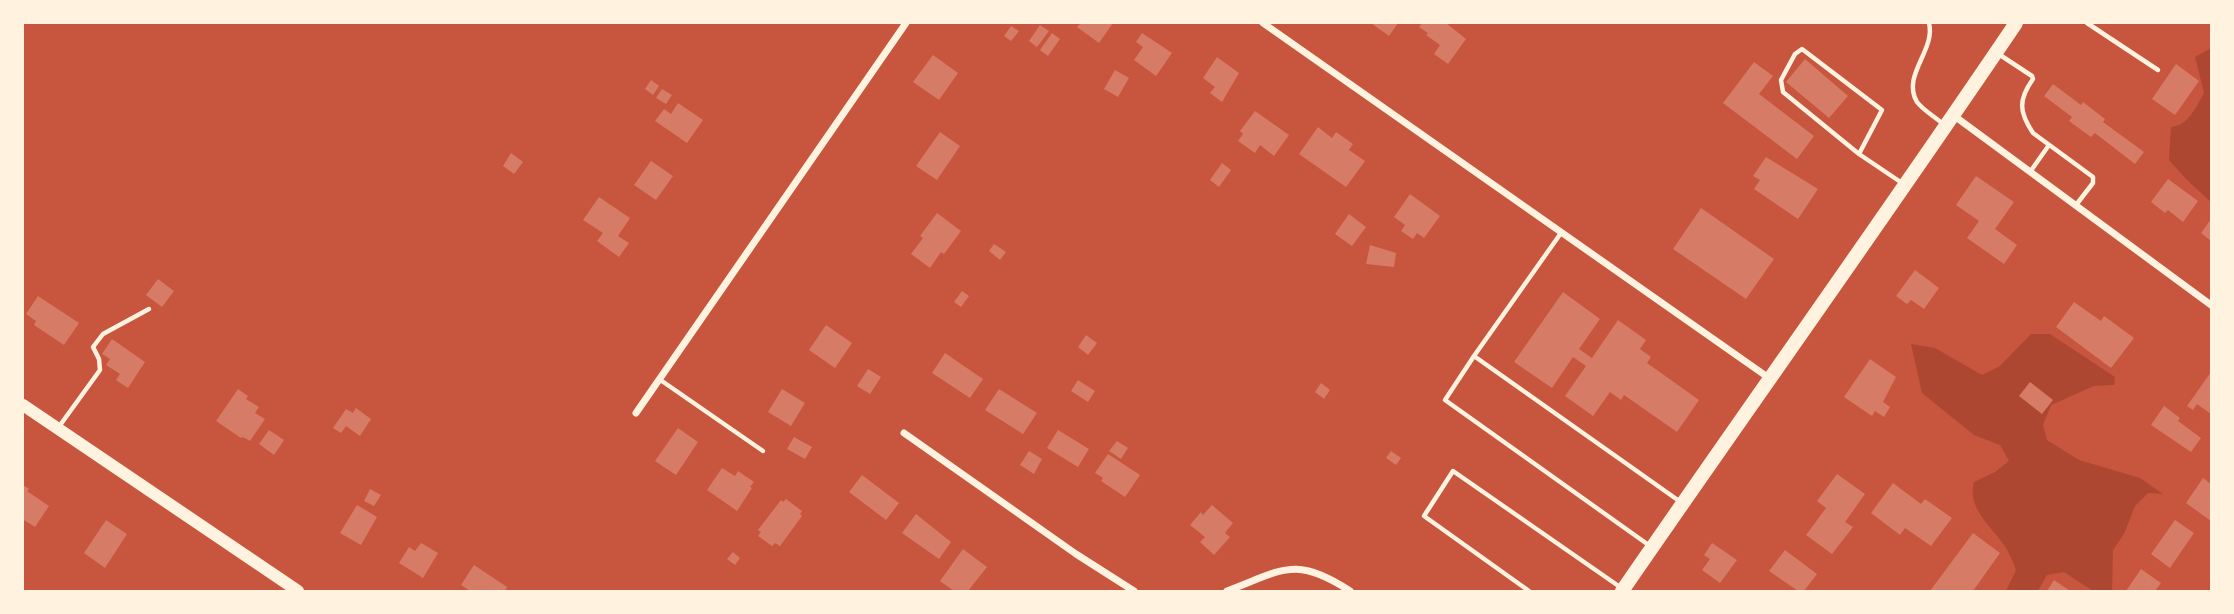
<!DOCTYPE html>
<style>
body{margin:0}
#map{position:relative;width:2234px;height:614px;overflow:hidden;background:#c8553d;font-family:"Space Grotesk",sans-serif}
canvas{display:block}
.frame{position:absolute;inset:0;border:24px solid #fff3e0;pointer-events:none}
</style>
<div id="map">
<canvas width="2234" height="614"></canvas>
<div class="frame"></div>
</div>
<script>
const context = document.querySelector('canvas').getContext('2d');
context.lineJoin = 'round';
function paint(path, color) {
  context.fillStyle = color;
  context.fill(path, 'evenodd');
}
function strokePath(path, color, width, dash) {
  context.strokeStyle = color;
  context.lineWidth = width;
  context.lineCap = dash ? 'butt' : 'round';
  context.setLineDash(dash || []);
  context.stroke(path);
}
paint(new Path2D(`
 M2211,48V202L2186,179L2169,160L2171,127C2188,126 2196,107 2204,93L2195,57Z
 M2031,334H2050L2115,377L2114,385L2094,386L2051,405L2043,425L2047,440L2079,460L2140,478L2163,494L2148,493L2135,506L2124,534L2113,550L2112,591H2093L2064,572L2047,575L2038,591H2006L2016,570C2013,562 2009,552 2004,545C1990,525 1967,508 1974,482L1995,472L2009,461L2000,445L1974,435L1922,393L1911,344L1935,348L1982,375L2000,366Z`), '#ae4732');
paint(new Path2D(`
 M1081,23H1113L1099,43L1077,27Z
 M1371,23H1398L1389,36Z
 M1422,23H1446L1466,39L1448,64L1434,54L1440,45L1426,35L1428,33L1419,27Z
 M1040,25L1049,31L1037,47L1029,41Z
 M1011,26L1019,31L1011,41L1004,36Z
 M1052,33L1060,39L1048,56L1040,50Z
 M1142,33L1172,53L1156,76L1134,60L1143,47L1136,42Z
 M933,55L958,73L939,100L913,82Z
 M1217,57L1239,73L1222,102L1210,93L1215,87L1203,78Z
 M1805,59L1848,96L1829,118L1786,82Z
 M1754,62L1773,76L1759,94L1814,136L1797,159L1723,103Z
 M2176,64L2199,81L2175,115L2152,99Z
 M1115,70L1129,78L1118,97L1104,89Z
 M651,80L659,86L653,95L645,89Z
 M2053,84L2081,105L2083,102L2105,119L2103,122L2144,152L2135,164L2095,133L2091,137L2069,121L2072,117L2044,96Z
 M662,89L672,95L666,104L656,98Z
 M678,103L703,120L687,143L655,121L664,109L671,114Z
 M1255,111L1289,135L1274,156L1260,145L1255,153L1238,141L1243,134L1240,131Z
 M1318,127L1332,138L1336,132L1353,144L1349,150L1365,161L1346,187L1299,154Z
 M940,132L960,146L937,180L916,166Z
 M511,153L523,162L514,174L503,166Z
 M1766,157L1818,189L1798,219L1754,189L1760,180L1753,176Z
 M651,161L673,176L656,200L634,185Z
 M1222,163L1231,170L1219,187L1210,180Z
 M1976,176L2014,202L1995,229L2017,245L2004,264L1967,238L1979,221L1956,205Z
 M2168,179L2198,201L2183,222L2168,210L2165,213L2151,202Z
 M1410,194L1440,216L1424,238L1417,233L1413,239L1401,231L1405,225L1394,217Z
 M599,197L630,218L618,236L629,243L619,257L597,241L603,233L583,220Z
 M1701,208L1774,259L1746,299L1673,249Z
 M937,213L961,231L944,254L941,252L930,268L911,254L923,238L920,236Z
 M1349,214L1366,227L1352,246L1335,234Z
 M2211,219V241L2201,233Z
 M994,244L1006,252L1000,260L989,251Z
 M1370,245L1396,253L1394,267L1366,264Z
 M1915,270L1939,288L1924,309L1911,300L1907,304L1896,296Z
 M158,279L174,291L162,307L146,295Z
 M962,291L969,296L961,307L954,302Z
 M1563,292L1600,319L1579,349L1592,358L1618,320L1646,340L1640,349L1651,357L1647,363L1699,400L1677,432L1624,395L1621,400L1610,392L1593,416L1565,396L1586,366L1573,357L1552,388L1514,362Z
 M38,296L79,323L64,345L34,325L36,321L26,314Z
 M2074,302L2101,321L2104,316L2134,338L2111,368L2056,327Z
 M826,325L852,343L835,368L809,350Z
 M1086,335L1097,343L1088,355L1078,347Z
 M112,339L145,362L128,388L116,380L120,374L106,365L110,359L102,354Z
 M945,353L983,379L970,398L932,373Z
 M1870,359L1896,377L1883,402L1890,407L1884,417L1875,411L1872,416L1844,397Z
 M868,369L881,377L870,394L857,386Z
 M2211,372V414L2197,404L2193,410L2187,406Z
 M1078,380L1095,391L1088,402L1071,391Z
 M2030,382L2053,400L2042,414L2019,396Z
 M1321,383L1330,390L1324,399L1315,392Z
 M238,389L248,396L246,399L259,407L255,413L265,419L250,441L243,437L241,438L216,421Z
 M782,389L805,403L791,426L768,412Z
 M999,389L1037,413L1023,434L985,410Z
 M2164,406L2180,418L2178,421L2201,438L2191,452L2151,425Z
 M356,408L371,419L360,436L346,426L341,433L333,428L346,409L353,413Z
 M678,428L698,442L676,475L655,461Z
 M269,430L284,440L274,455L259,444Z
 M1058,430L1089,449L1078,467L1047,448Z
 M794,437L812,447L805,459L787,449Z
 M1117,441L1128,448L1121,459L1109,451Z
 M1029,451L1042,459L1034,474L1020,465Z
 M1391,451L1401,458L1396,465L1386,458Z
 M1108,454L1140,475L1125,497L1101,481L1103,478L1095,473Z
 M722,468L735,476L738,471L754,482L750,487L752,488L737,511L707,490Z
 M1837,474L1865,494L1845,522L1853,527L1832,554L1806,535L1826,508L1817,501Z
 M862,475L899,503L886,520L849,492Z
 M2203,478L2211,484V521L2186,503Z
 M1893,483L1921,504L1925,499L1952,518L1931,546L1905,528L1900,535L1871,513Z
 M23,485L29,489L27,491L49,506L35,527L24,520L23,522Z
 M370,489L381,495L374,506L364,501Z
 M786,499L802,511L800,514L802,516L780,546L775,543L772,546L758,536L761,532L758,530L781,500L783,502Z
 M357,505L377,517L361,545L340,533Z
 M1212,505L1233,523L1225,533L1230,537L1214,555L1200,542L1205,537L1190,525L1201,512L1203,515Z
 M916,514L951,542L939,559L902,533Z
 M106,520L127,534L105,568L84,553Z
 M2175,520L2194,533L2170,568L2151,554Z
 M1973,533L2000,553L1973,591H1930Z
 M421,543L438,553L423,578L399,563L409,547L415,551Z
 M1712,543L1737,560L1720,583L1702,570L1710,559L1704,555Z
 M963,549L987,567L968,591H954L940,581Z
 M1785,550L1817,574L1804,591H1798L1769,571Z
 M733,552L740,558L735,565L727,559Z
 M474,565L507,587L505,591H470L461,585Z
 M2141,569L2161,583L2155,591H2126Z
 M2054,580L2070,591H2047Z`), '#d67c66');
strokePath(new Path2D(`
 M1929,23C1936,50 1901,76 1917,102C1923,110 1935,117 1943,124
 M2087,23L2158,70
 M1997,53L2032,76L2033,79C2018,100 2019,112 2033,133L2093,177V183L2076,205
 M1859,154L1882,110L1802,49L1795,54L1781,80L1783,92L1859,154L1902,183
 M2030,172L2049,145
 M1474,356L1561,233
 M659,379L763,451
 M58,428L100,370L99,359L93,347L103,334L149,309
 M1650,546L1445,400L1474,356L1682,503
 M1529,591L1424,516L1453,471L1620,587`), '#fff3e0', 4.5);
strokePath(new Path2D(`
 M1263,23L1769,378
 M1953,115L2211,305
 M636,413L906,23
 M904,433L1076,554L1134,591
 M1227,591C1283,570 1295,555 1350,591`), '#fff3e0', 7);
strokePath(new Path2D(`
 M23,405L298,591`), '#fff3e0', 12);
strokePath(new Path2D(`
 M1622,591C1753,401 1887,214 2016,23`), '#fff3e0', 14);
</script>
